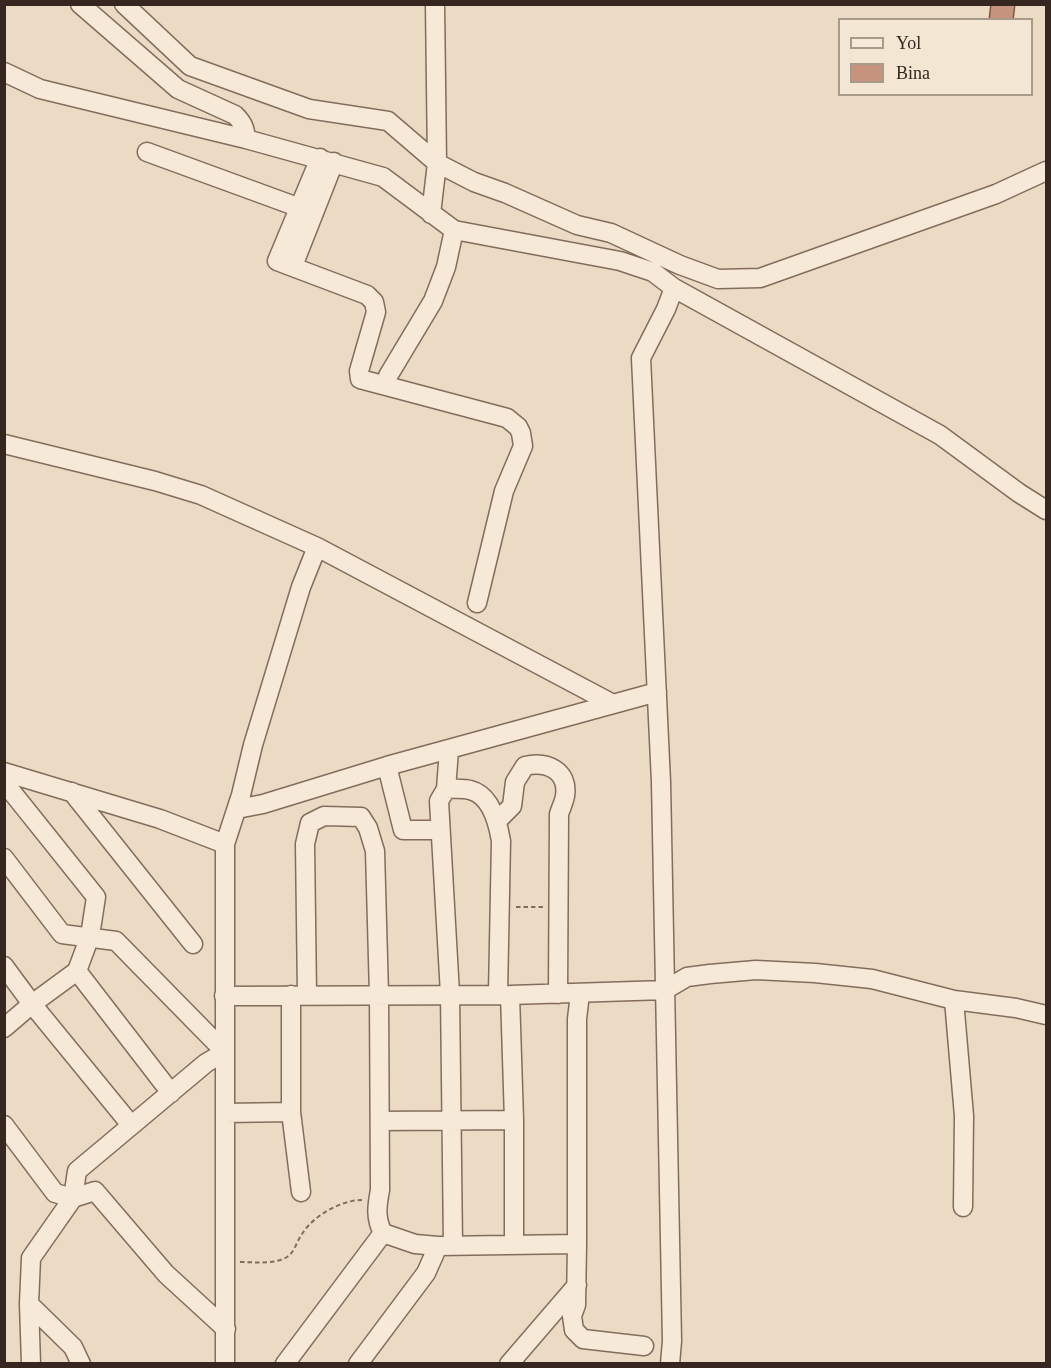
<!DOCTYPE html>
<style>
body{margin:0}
#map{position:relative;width:1051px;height:1368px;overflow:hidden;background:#ebdbc4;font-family:Georgia,serif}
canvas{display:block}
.frame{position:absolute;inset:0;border:6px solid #35271f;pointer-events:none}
.legend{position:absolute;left:838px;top:18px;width:195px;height:78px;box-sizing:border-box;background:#f3e6d3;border:2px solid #a79a8b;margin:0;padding:8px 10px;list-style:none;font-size:18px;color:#35271f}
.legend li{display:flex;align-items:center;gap:12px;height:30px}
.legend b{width:30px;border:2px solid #a79a8b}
</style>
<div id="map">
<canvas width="1051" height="1368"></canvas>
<div class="frame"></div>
<ul class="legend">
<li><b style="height:8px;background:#f6e9d7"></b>Yol</li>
<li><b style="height:16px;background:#c6937d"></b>Bina</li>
</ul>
</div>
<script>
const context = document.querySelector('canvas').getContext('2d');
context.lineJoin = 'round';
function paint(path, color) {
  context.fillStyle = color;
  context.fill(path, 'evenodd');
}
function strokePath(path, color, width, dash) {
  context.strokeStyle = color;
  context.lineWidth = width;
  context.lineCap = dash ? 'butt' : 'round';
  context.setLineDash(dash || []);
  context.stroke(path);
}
const building = new Path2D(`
 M991,4H1015L1013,20H989Z`);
paint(building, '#c6937d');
strokePath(building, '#815543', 1.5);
const minor = new Path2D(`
 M80,4L178,89L235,115C243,123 245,128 246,139L383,177L454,230L620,261L653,272L674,288L666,309L641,358L661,782L672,1341L670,1364
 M124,4L190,66L309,109L388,121L437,163L474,182L505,193L577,225L611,233L680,265L718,279L760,278L996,194L1046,171
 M4,72L40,89L246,139
 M147,152L314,213
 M320,158L277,261L367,295L374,302L376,312L359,371L360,379L507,418L518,427L521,433L523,446L504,491L477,603
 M431,214L437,163L435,4
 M293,266L334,162
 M674,288L940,435L1019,493L1046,510
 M388,376L433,301L446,267L454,230
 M4,444L155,481L201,495L317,547L613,704
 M387,766L403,830H440
 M4,772L160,819L225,844
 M4,782L96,897L90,936L77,971L32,1004L4,1028
 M446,789L449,750
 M72,792L193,944
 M237,809L263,804L387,766L657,692
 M498,820L512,806L515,782L525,766C546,761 569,770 565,796C564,802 561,808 559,814L558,994
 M4,858L62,934L116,941L225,1052L206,1063L77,1171L73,1198L31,1258L29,1304L31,1364
 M4,966L32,1004L131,1125
 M77,971L171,1093
 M580,994L577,1019V1244L576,1305L572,1316L574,1330L583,1339L644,1346
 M291,995V1112L301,1192
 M307,995L305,844L310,823L324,816L361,817L368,828L375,851L379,995L380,1190C377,1206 375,1218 383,1233L415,1244L438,1246L577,1244
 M510,995L514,1120V1245
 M224,996L510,995L665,990L687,977L710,974L756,970L815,973L872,979L954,1000L1016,1008L1046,1015
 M954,1000L964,1116L963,1207
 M225,1113L291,1112
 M380,1121L514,1120
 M4,1125L55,1193L73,1198L95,1191L166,1274L226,1329
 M453,1246L450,994L439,801L446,789C454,789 463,788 470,790C491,795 498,823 501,841L498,994
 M29,1304L73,1347L81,1364
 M225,1364V844L241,795L253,745L301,587L317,547
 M285,1364L383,1233
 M358,1364L426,1273L438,1246
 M509,1364L577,1285`);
strokePath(minor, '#846c5c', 21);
strokePath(new Path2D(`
 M516,907H544
 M240,1262C256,1262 273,1265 287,1257C294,1253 297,1241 302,1234C313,1216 341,1200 362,1200`), '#846c5c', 2, [4.5, 3]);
strokePath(minor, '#f6e9d7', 18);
</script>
